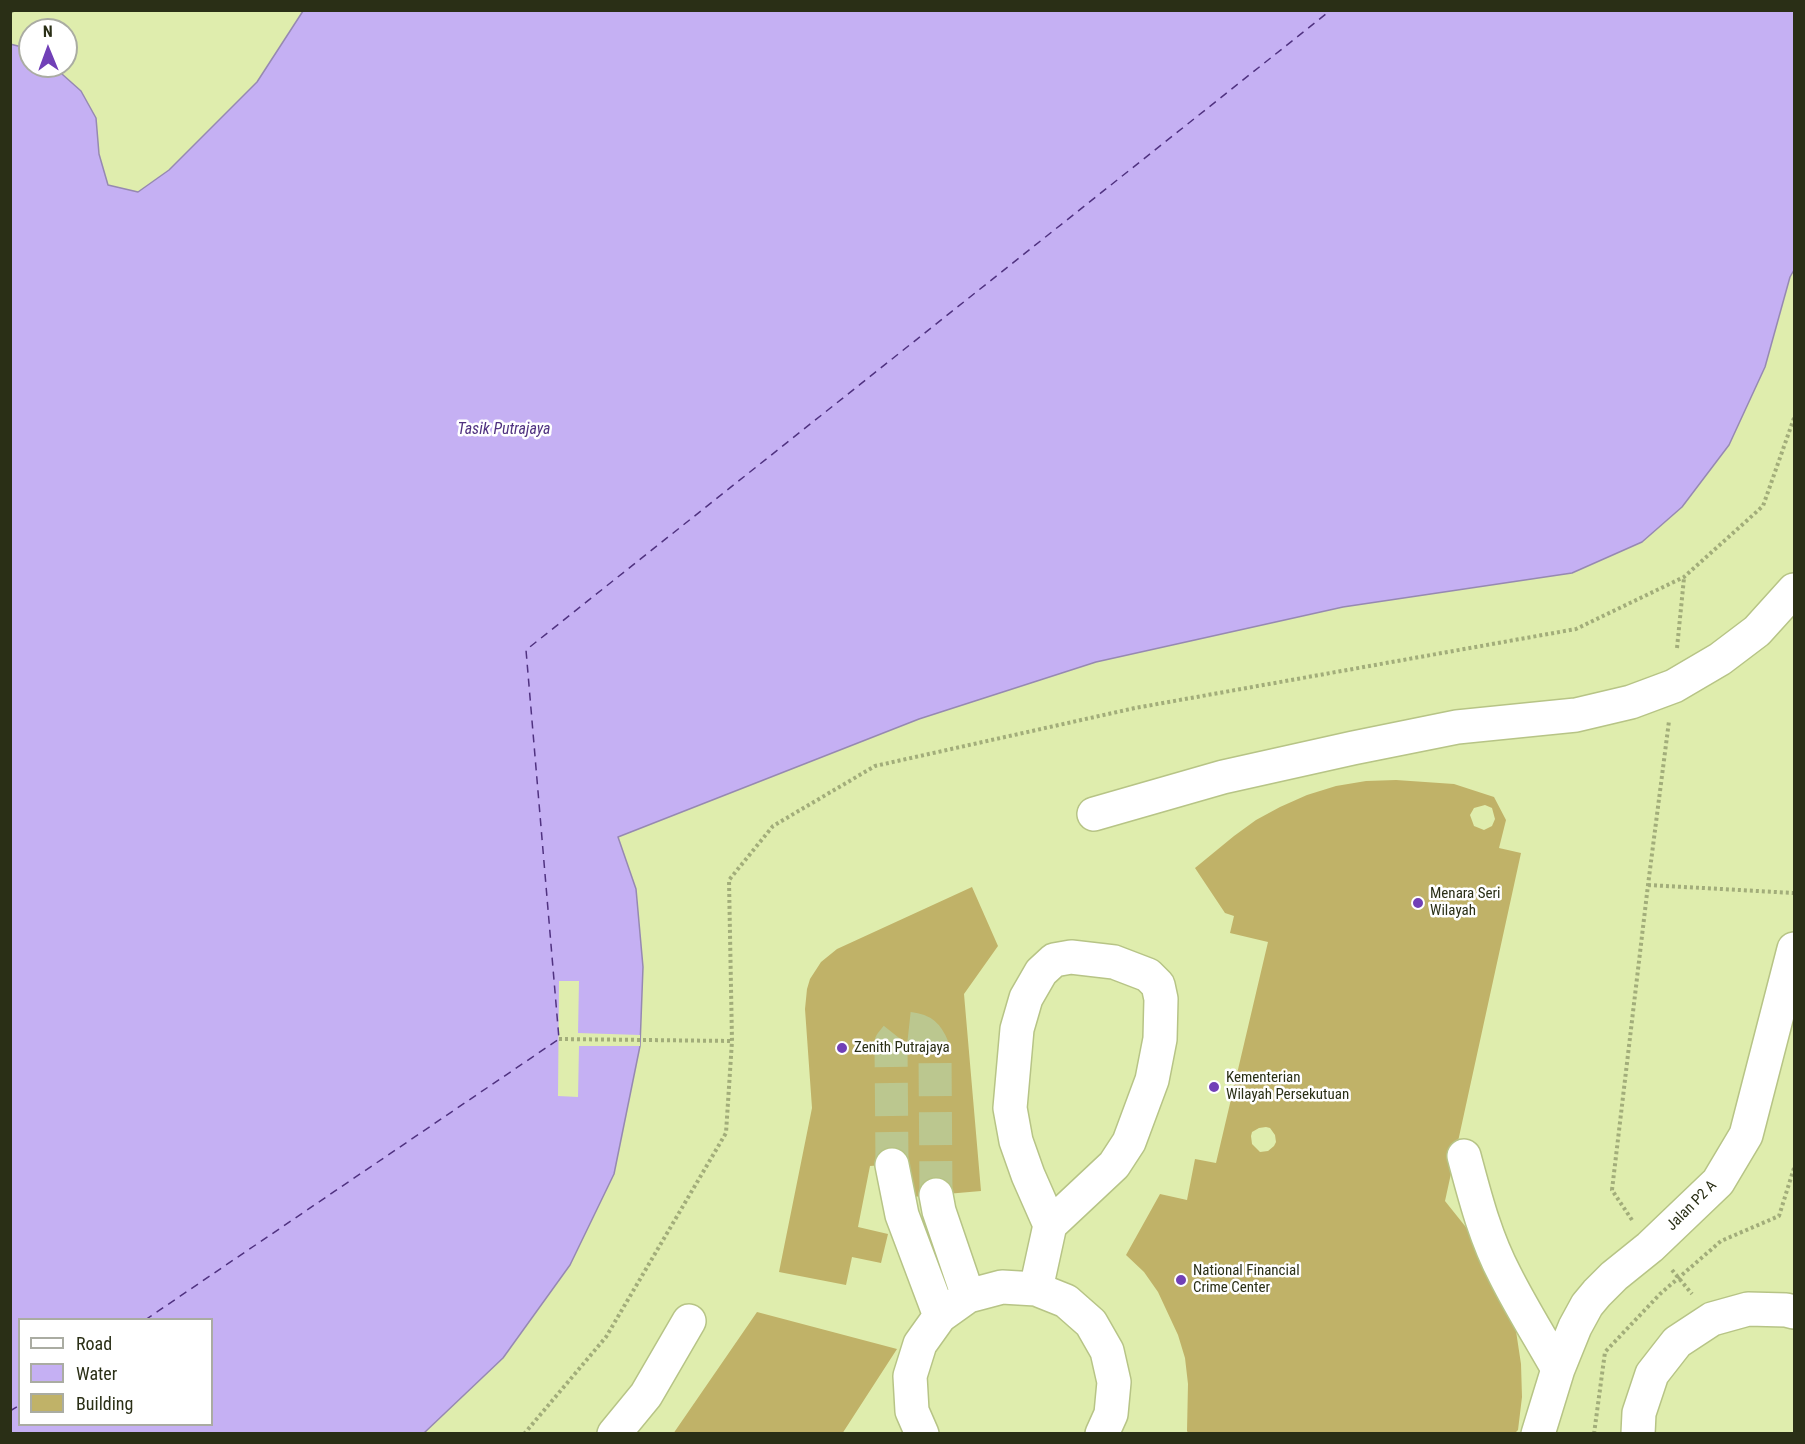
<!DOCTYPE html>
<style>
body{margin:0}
#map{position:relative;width:1805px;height:1444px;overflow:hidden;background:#dfedad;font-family:"Roboto Condensed",sans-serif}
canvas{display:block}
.frame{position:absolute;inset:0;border:12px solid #2a2f16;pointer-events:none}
.legend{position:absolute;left:18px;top:1318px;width:195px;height:108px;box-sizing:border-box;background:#fff;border:2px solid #aaaca2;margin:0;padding:8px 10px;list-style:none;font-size:18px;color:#2a2f16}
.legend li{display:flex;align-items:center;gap:12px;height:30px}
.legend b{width:30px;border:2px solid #aaaca2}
.north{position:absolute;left:18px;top:18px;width:60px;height:60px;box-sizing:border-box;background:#fff;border:2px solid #aaaca2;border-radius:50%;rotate:359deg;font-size:16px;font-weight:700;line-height:24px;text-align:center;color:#2a2f16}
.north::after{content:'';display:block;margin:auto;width:21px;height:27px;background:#7140b7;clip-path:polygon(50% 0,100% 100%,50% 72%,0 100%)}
</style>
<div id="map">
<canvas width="1805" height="1444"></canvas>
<div class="frame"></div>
<ul class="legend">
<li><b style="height:8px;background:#fff"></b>Road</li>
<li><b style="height:16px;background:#c5b0f3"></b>Water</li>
<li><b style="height:16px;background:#c0b268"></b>Building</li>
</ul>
<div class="north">N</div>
</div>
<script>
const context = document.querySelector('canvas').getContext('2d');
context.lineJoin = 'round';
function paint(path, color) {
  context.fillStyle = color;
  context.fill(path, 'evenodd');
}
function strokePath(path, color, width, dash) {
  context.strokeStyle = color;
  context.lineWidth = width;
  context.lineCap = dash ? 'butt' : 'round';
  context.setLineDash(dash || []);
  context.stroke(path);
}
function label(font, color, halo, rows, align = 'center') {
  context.font = font + ' "Roboto Condensed",sans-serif';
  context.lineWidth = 5;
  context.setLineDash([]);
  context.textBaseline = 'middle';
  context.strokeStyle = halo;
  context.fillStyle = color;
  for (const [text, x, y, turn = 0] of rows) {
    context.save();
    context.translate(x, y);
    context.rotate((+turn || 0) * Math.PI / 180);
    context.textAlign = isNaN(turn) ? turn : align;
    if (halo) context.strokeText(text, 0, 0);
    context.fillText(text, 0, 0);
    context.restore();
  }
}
const water = new Path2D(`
 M303,11H1794V270L1790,277L1765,367L1729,445L1682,507L1642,542L1572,573L1343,607L1096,662L919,719L618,837L636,889L643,967L640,1046L614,1174L570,1265L503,1358L424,1433H11L10,44L30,49V66H53L81,91L96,118L99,154L108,185L138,192L169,170L257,82ZM20,1320H212V1424H20Z`);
paint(water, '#c5b0f3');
strokePath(water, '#9689b1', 1.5);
paint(new Path2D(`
 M559,981H579L578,1033L640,1035V1046H579L578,1097L558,1096Z`), '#dfedad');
strokePath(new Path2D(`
 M145,1320L559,1039L526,650L1331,10
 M10,1411L20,1405`), '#503280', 1.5, [8, 6]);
paint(new Path2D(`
 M1396,780L1454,784L1494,797L1506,820L1499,848L1521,853L1445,1201L1469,1231L1507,1300L1516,1331L1521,1364L1522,1397L1518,1430L1514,1434H1189L1187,1431L1188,1384L1185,1358L1178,1335L1158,1292L1144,1272L1126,1255L1160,1194L1187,1200L1195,1159L1216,1163L1268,942L1230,933L1234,916L1225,913L1195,868L1234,836L1256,820L1280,807L1307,795L1336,786L1366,781ZM1485,805L1492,808L1495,819L1492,826L1484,830L1474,826L1470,815L1474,808ZM1266,1127L1270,1128L1275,1135L1276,1142L1274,1146L1268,1151L1260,1152L1252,1144L1251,1136L1252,1132L1259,1128Z
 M972,887L998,946L964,994L981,1191L912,1197L909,1163L870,1166L858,1227L888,1234L881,1263L852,1257L846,1285L779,1272L812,1108L805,1009L807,989L810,979L821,962L837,949Z
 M757,1312L897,1349L842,1434H673Z`), '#c0b268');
strokePath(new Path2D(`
 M892,1165L891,1043L903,1028C924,1029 928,1034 935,1053L936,1195`), '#bbc78f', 33, [33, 16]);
const minor = new Path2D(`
 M1094,814L1223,777L1353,748L1457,727L1576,715L1631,702L1674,686L1720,659L1757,631L1794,590
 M1464,1156C1475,1197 1485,1237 1505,1275C1521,1307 1540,1337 1558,1369
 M892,1165L902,1215L940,1316
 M936,1195L939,1211L968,1296
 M1036,1289L1050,1225L1114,1165L1129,1142L1152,1080L1160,1039L1161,999L1158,985L1148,975L1114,962L1071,957L1054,960L1041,972L1026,998L1017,1029L1010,1108L1016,1141L1028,1175L1050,1225
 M614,1434L646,1395L689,1321
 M922,1434L912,1411L910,1376L920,1344L940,1316L968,1296L1002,1287L1036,1289L1066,1301L1091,1323L1107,1351L1114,1382L1111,1414L1102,1434
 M1538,1434L1558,1369L1575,1327L1587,1305L1597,1293L1614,1276L1650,1247L1718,1182L1746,1135L1794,949`);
const major = new Path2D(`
 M1638,1434L1639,1413L1652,1374L1677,1342L1712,1319L1748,1309L1786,1310L1794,1312`);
strokePath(minor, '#b7c486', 36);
strokePath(major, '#b7c486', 36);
strokePath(new Path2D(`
 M10,12L15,10
 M1677,648L1684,578
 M1648,885L1794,893
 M559,1039L732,1041
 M1632,1220L1612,1190L1648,885L1669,721
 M1672,1270L1692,1294
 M524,1434L606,1337L726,1133L732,1041L729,880L773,826L875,766L1135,708L1576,629L1684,577L1763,506L1794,418
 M1594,1434L1605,1352L1660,1294L1721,1241L1779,1216L1794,1168`), '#a2ad7a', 4, [3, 3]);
strokePath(minor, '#fff', 33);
strokePath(major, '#fff', 33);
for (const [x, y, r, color] of [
 [1418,903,6,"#7140b7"],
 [842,1048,6,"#7140b7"],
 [1214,1087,6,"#7140b7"],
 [1181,1280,6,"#7140b7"]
]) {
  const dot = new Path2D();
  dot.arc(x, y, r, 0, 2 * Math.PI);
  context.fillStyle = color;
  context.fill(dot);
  strokePath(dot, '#fff', 2);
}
label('15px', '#2a2f16', '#fff', [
 ["Menara Seri",1430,894],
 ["Wilayah",1430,911],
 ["Zenith Putrajaya",854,1048],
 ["Kementerian",1226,1078],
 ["Wilayah Persekutuan",1226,1095],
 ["National Financial",1193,1271],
 ["Crime Center",1193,1288]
], 'left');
label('15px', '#2a2f16', '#fff', [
 ["Jalan P2 A",1692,1206,-45]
]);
label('italic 16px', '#503280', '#fff', [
 ["Tasik Putrajaya",504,430]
]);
</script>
